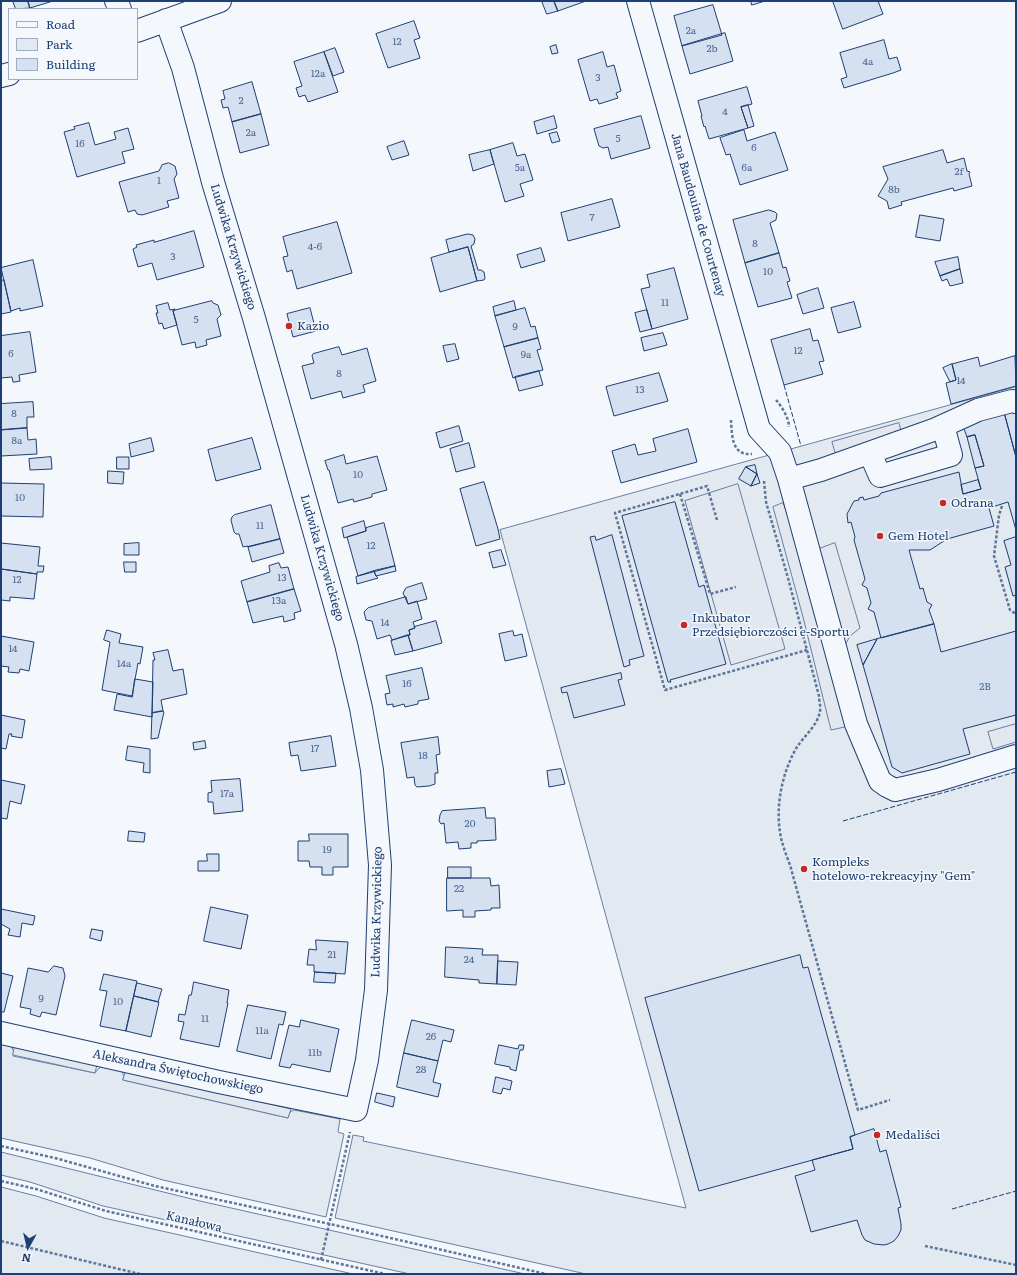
<!DOCTYPE html>
<meta charset="utf-8">
<style>
body{margin:0}
#map{position:relative;width:1017px;height:1275px;overflow:hidden;background:#f4f7fb;font-family:Literata,serif}
canvas{display:block}
.frame{position:absolute;inset:0;border:2px solid #1d3f73;pointer-events:none}
.legend{position:absolute;left:8px;top:8px;width:130px;height:72px;box-sizing:border-box;background:#f4f7fb;border:1px solid #9eadc5;margin:0;padding:5px 7px;list-style:none;font-size:12px;color:#1d3f73}
.legend li{display:flex;align-items:center;gap:8px;height:20px}
.legend b{width:20px;border:1px solid #9eadc5}
.north{position:absolute;left:8px;top:1227px;width:40px;height:40px;-webkit-text-stroke:3px #f4f7fb;paint-order:stroke;rotate:188deg;font-size:11px;font-weight:700;line-height:16px;text-align:center;color:#1d3f73}
.north::after{content:'';display:block;margin:auto;width:14px;height:18px;background:#1d3f73;clip-path:polygon(50% 0,100% 100%,50% 72%,0 100%)}
</style>
<div id="map">
<canvas width="1017" height="1275"></canvas>
<div class="frame"></div>
<ul class="legend">
<li><b style="height:5px;background:#f4f7fb"></b>Road</li>
<li><b style="height:11px;background:#e3e9f0"></b>Park</li>
<li><b style="height:11px;background:#d5e0f0"></b>Building</li>
</ul>
<div class="north">N</div>
</div>
<script>
const context = document.querySelector('canvas').getContext('2d');
context.lineJoin = 'round';
function paint(path, color) {
  context.fillStyle = color;
  context.fill(path, 'evenodd');
}
function strokePath(path, color, width, dash) {
  context.strokeStyle = color;
  context.lineWidth = width;
  context.lineCap = dash ? 'butt' : 'round';
  context.setLineDash(dash || []);
  context.stroke(path);
}
function label(font, color, halo, rows, align = 'center') {
  context.font = font + ' Literata,serif';
  context.lineWidth = 3;
  context.setLineDash([]);
  context.textBaseline = 'middle';
  context.strokeStyle = halo;
  context.fillStyle = color;
  for (const [text, x, y, turn = 0] of rows) {
    context.save();
    context.translate(x, y);
    context.rotate((+turn || 0) * Math.PI / 180);
    context.textAlign = isNaN(turn) ? turn : align;
    if (halo) context.strokeText(text, 0, 0);
    context.fillText(text, 0, 0);
    context.restore();
  }
}
const green = new Path2D(`
 M1016,387V1274H586L335,1218L353,1135L364,1137L363,1141L686,1208L500,530Z
 M1,1044L11,1046L14,1052L13,1056L95,1073L98,1069L102,1066L121,1070L124,1076L123,1080L288,1118L290,1112L294,1110L340,1119L338,1132L344,1134L326,1217L163,1180L90,1158L1,1138Z
 M1,1152L200,1201L525,1274H410L103,1206L30,1182L1,1175Z
 M1,1187L36,1196L104,1218L353,1274H1Z`);
paint(green, '#e3e9f0');
strokePath(green, '#687fa3', 1);
const parking = new Path2D(`
 M899,423L902,435L836,456L832,442Z
 M738,484L785,649L731,665L685,501Z
 M783,503L788,515L849,726L831,730L803,617L773,507Z
 M835,543L860,628L850,636L845,645L819,549Z
 M1016,724V742L993,749L988,732Z
 M15,1046L97,1065L95,1073L13,1055Z
 M126,1071L291,1109L288,1118L123,1080Z`);
paint(parking, '#e3e8f0');
strokePath(parking, '#687fa3', 1);
const building = new Path2D(`
 M13,1H28L30,8L16,9Z
 M28,1H53L30,8Z
 M542,1H554L558,11L547,14Z
 M554,1H586L558,11Z
 M751,1H765L752,5Z
 M833,1H878L883,14L843,29Z
 M713,5L722,35L682,46L674,16Z
 M414,21L420,38L414,40L420,58L388,68L376,34Z
 M725,33L733,61L690,74L682,46Z
 M884,40L889,59L897,57L901,70L893,73L844,88L841,79L847,77L840,53Z
 M556,45L558,53L552,54L550,47Z
 M335,48L344,72L333,76L324,52Z
 M324,52L338,92L308,102L305,95L299,97L296,88L302,86L294,62Z
 M603,52L607,67L614,65L621,91L616,93L618,98L599,104L597,99L590,101L578,60Z
 M252,82L261,114L232,122L228,107L223,108L221,100L225,99L223,91Z
 M747,87L752,104L741,107L748,128L709,139L705,126L704,127L701,116H702L698,101Z
 M748,105L754,126L748,128L741,107Z
 M261,114L269,145L240,153L232,122Z
 M554,116L557,128L537,134L534,122Z
 M641,116L650,148L611,159L608,147L603,148L599,146L594,129Z
 M89,123L95,145L116,139L114,132L128,128L134,149L122,152L125,163L77,177L64,132L75,129L74,127Z
 M744,130L747,141L775,132L788,170L740,185L730,154L726,155L720,138Z
 M557,132L560,141L552,143L549,134Z
 M404,141L409,155L392,160L387,147Z
 M513,143L517,156L525,154L533,180L520,184L524,196L505,202L490,150Z
 M490,150L494,164L473,171L469,155Z
 M943,150L947,163L964,158L967,171L970,172L969,174L972,186L954,191L953,188L901,202L902,205L889,209L887,201L878,196L888,179L883,167Z
 M169,163L175,166L177,174L174,179L179,198L167,201L169,207L142,215L137,214L135,210L128,212L119,182L159,171L162,165Z
 M612,199L620,227L568,241L561,213Z
 M769,210L775,212L777,214L776,220L770,223L779,253L745,263L733,220Z
 M920,215L944,219L940,241L916,237Z
 M337,222L352,273L297,289L292,270L287,272L283,257L288,256L283,237Z
 M194,231L204,267L157,280L152,263L138,267L133,249L137,247L136,245L154,240V242Z
 M468,234L473,235L475,239L474,244L471,246L478,270H481L484,272L485,278L484,280L477,281L468,247L449,252L446,240Z
 M468,247L477,281L440,292L431,258Z
 M541,248L545,261L521,268L517,255Z
 M779,253L783,268L786,267L790,281L787,282L792,298L758,307L745,263Z
 M958,257L960,269L940,276L935,262Z
 M33,260L43,306L20,311V308L11,311L1,268Z
 M674,268L688,319L652,329L641,289L650,287L647,275Z
 M960,269L963,283L950,286L947,279L942,281L940,276Z
 M4,280L11,312L1,314V281Z
 M818,288L824,308L803,314L797,295Z
 M212,301L213,303L218,305L221,315L217,319L221,336L206,340L207,345L196,348L195,342L182,345L173,311Z
 M514,301L516,310L495,316L493,307Z
 M854,302L861,327L838,333L831,308Z
 M168,303L170,310L175,309V310L173,311L177,325L164,329L162,323L159,324L156,313H158L156,306Z
 M310,308L316,331L293,337L287,314Z
 M525,308L531,327L535,326L538,338L504,347L495,316Z
 M647,310L652,329L640,332L635,313Z
 M810,329L813,341L818,340L824,361L819,362L823,374L784,385L771,340Z
 M30,332L36,372L19,375L20,381L15,382H13L12,377L1,378V336Z
 M663,333L667,345L644,351L641,338Z
 M538,338L541,349L537,350L543,370L513,378L504,347Z
 M455,344L459,359L447,362L443,346Z
 M339,347L342,355L367,348L376,381L363,385L365,392L343,398L341,391L311,399L302,366L314,363L312,356L313,354Z
 M1015,356L1016,386L951,404L946,383L956,380L952,364L978,357L980,366Z
 M952,364L956,380L950,382L943,368Z
 M539,371L543,385L519,391L515,377Z
 M659,373L668,401L614,416L606,387Z
 M33,402L34,417H27V428L1,430V404Z
 M1016,409V457L1004,412Z
 M1004,412L1016,457V530L1008,502L989,508L994,526L947,539L930,550H909L920,589L923,588L927,602L932,605L929,610L934,624L881,638L874,612L868,609L871,603L867,588L862,585L865,579L854,540L855,537L851,522L848,523L847,514L854,501L859,500V498L863,497L864,500L879,496L881,493L959,472L963,494L981,489L975,468L984,466L975,435L967,437L963,426Z
 M459,426L463,441L440,448L436,433Z
 M27,428L28,440L36,439L37,454L1,456V430Z
 M688,429L697,462L621,483L612,451L635,444L638,455L656,451L653,439Z
 M975,435L984,466L975,468L967,437Z
 M151,438L154,451L131,457L129,444Z
 M252,438L261,469L216,481L208,450Z
 M469,443L475,467L456,472L450,449Z
 M344,455L346,464L377,456L387,490L372,494V497L354,502L353,499L338,503L329,470H328L325,461Z
 M51,457L52,469L30,470L29,459Z
 M117,457H129V469H117Z
 M755,465L757,474L746,467Z
 M746,467L757,474L751,486L739,479Z
 M108,471L124,472L123,484L108,483Z
 M757,474L760,483L751,486Z
 M978,480L981,489L963,494L961,485Z
 M484,482L498,529L500,539L476,546L460,489Z
 M1,483L44,484L43,517L1,516Z
 M675,502L699,587L704,585L726,664L670,680L671,682H668L622,516Z
 M271,505L280,539L248,547V546L243,547L239,534H236L234,532L231,520L232,517L234,515Z
 M364,521L366,531L344,538L342,528Z
 M384,523L395,566L358,576L347,537L366,531V528Z
 M612,535L644,656L629,660L630,665L624,667L590,537L595,536L596,540Z
 M1016,537V595L1013,596L1005,567L1011,565L1004,541Z
 M280,539L284,553L252,562L248,547Z
 M1,543L40,547L38,566H44L43,572H37V574L1,569Z
 M139,543V555H124V544Z
 M501,550L506,565L493,568L489,553Z
 M124,562H136V572H125Z
 M279,563L281,568L288,567L294,589L247,602L241,581L270,572L269,566Z
 M395,566L396,571L376,576L374,571Z
 M1,569L37,574L34,599L10,597V601L1,600Z
 M374,571L376,576L378,578L357,584L356,577Z
 M422,583L427,599L408,604L403,593L406,588Z
 M294,589L301,611L294,613L295,619L284,622L283,616L253,623L247,602Z
 M406,597L408,604L417,601L422,619L413,622L415,628L409,630L410,635L392,640L390,635L377,639L372,621L366,620L364,612L368,608Z
 M436,621L442,643L413,651L408,635H410L409,630L415,628L414,627Z
 M934,624L941,652L1016,631V715L963,729L970,754L902,773L892,767L863,665L877,639Z
 M107,630L121,634L119,643L143,647L140,664L138,663L132,696L102,690L110,642L104,640Z
 M513,631L514,636L522,634L527,656L505,661L499,634Z
 M408,635L413,651L395,655L391,641Z
 M1,636L34,642L29,671L20,669L19,673L8,672L9,667L1,666Z
 M877,639L863,665L857,645Z
 M168,650L173,671L183,669L187,694L161,700L163,711L152,713L153,660H155L153,653Z
 M422,668L429,699L418,701V704L405,707L404,704L393,707V704L387,705L385,694L390,693L386,676Z
 M621,673L622,679L618,680L625,705L574,718L567,692L562,693L561,688Z
 M135,679L153,682L152,717L114,710L117,694L132,697Z
 M163,711L164,712L158,738L151,739L152,713Z
 M1,715L25,720L22,738L11,736L12,734H9L6,749L1,748Z
 M331,736L336,766L301,771L298,755L291,756L289,743Z
 M438,737L440,754L436,755L438,773H435V784L429,786L417,787L415,785L414,777L407,778L401,743Z
 M205,741L206,748L194,750L193,743Z
 M128,746L150,749V773L143,772L144,763L126,760Z
 M561,769L565,784L549,787L547,771Z
 M240,779L243,811L214,814L213,802H208V793L212,792L211,781Z
 M1,780L25,785L21,804L10,801L7,819L1,818Z
 M485,808L486,818H495L496,840L477,841V843H471V848L459,849L458,842L446,843L444,823L441,824L439,821L440,815L442,811Z
 M129,831L145,833L144,842L128,841Z
 M309,834H348V867H333V875H322V867H310L309,861H298V841H309Z
 M207,854H219V871H198V861H207Z
 M448,867H471V878H448Z
 M447,878H490L491,886L499,885L500,908H491V910L475,911V917H463V910L447,911Z
 M211,907L248,915L241,949L204,941Z
 M1,909L35,916L33,925L22,923L20,937L8,935L10,929L1,924Z
 M92,929L103,931L101,941L90,938Z
 M316,940L348,942L345,974L314,972V965H307L309,949L316,950Z
 M446,947L483,949L482,955H498L497,984L479,983V980L445,977Z
 M800,955L803,968L808,967L855,1135L850,1137L853,1149L699,1191L645,998Z
 M498,961L518,962L516,985L497,984Z
 M54,966L63,968L65,976L56,1015L42,1012L40,1017L30,1014L31,1009L20,1007L28,968L48,972Z
 M315,972L336,973L335,983L314,982Z
 M1,973L13,976L4,1012H1Z
 M104,974L137,981L126,1031L100,1026L107,991L100,990Z
 M194,982L229,990L227,1003H228L219,1047L180,1039L184,1022L178,1021L179,1014L185,1015L189,995H191Z
 M137,983L162,989L158,1002L134,996Z
 M134,996L159,1002L151,1037L126,1031Z
 M248,1005L286,1012L283,1025L279,1024L271,1059L237,1051Z
 M301,1020L339,1029L330,1072L292,1064L290,1068L279,1066L289,1025L299,1027Z
 M412,1020L454,1030L451,1042L443,1040L438,1061L404,1053Z
 M499,1045L518,1049L519,1045H524L523,1050H520L516,1071L510,1069V1067L495,1064Z
 M404,1053L438,1061L433,1082L441,1084L438,1097L397,1087Z
 M496,1077L512,1081L510,1090L503,1088L501,1094L493,1092Z
 M377,1093L395,1097L393,1107L375,1102Z
 M874,1129L880,1152L886,1150L901,1207L898,1208L901,1224V1230L898,1236L894,1241L888,1244L884,1245L874,1244L865,1240L862,1235L857,1220L811,1232L795,1176L815,1170L812,1160L853,1149L850,1137Z`);
paint(building, '#d5e0f0');
strokePath(building, '#1d3f73', 1);
const minor = new Path2D(`
 M116,1L120,9
 M638,1L759,429L780,452L789,479
 M137,31L220,1
 M1,76L9,74
 M1016,402L1012,401L978,410L936,429L821,470L789,479L856,724L880,781L887,786L895,790L938,780L1016,756
 M870,453L880,476L951,455L943,426
 M1,1033L219,1082L356,1110L367,1060L376,990L380,865L372,770L361,708L346,644L254,318L213,182L183,68L166,20`);
strokePath(minor, '#1d3f73', 24);
strokePath(new Path2D(`
 M776,400C782,407 789,418 789,427
 M731,420C732,434 731,456 752,454
 M764,481L766,502L788,578L819,696C819,701 821,707 820,711C818,725 804,736 797,747C781,774 774,811 782,842C784,849 787,857 790,865L858,1110L890,1100
 M680,494L710,594L736,587
 M1002,506L999,515L994,556L1010,610L1016,614
 M717,520L707,486L615,513L665,690L807,650
 M1,1146L55,1158L155,1186L330,1224L546,1274
 M1,1181L36,1189L106,1211L385,1274
 M1,1241L140,1274
 M925,1246L1016,1265
 M321,1260L350,1132`), '#5e769c', 2.5, [3, 2]);
strokePath(minor, '#f4f7fb', 22);
strokePath(new Path2D(`
 M784,385L801,446
 M843,821L1016,772
 M952,1209L1016,1191`), '#1d3f73', 1, [5, 2]);
for (const [x, y, r, color] of [
 [289,326,4,"#c62828"],
 [943,503,4,"#c62828"],
 [880,536,4,"#c62828"],
 [684,625,4,"#c62828"],
 [804,869,4,"#c62828"],
 [877,1135,4,"#c62828"]
]) {
  const dot = new Path2D();
  dot.arc(x, y, r, 0, 2 * Math.PI);
  context.fillStyle = color;
  context.fill(dot);
  strokePath(dot, '#f4f7fb', 1.5);
}
label('10px', '#4b6792', null, [
 ["2a",691,31],
 ["12",397,42],
 ["2b",712,49],
 ["4a",868,62],
 ["12a",318,74],
 ["3",598,78],
 ["2",241,101],
 ["4",725,112],
 ["2a",251,133],
 ["5",618,139],
 ["16",80,144],
 ["6",754,148],
 ["5a",520,168],
 ["6a",747,168],
 ["2f",959,172],
 ["1",159,181],
 ["8b",894,190],
 ["7",592,218],
 ["8",755,244],
 ["4-6",315,247],
 ["3",173,257],
 ["10",768,272],
 ["11",665,303],
 ["5",196,320],
 ["9",515,327],
 ["12",798,351],
 ["6",11,354],
 ["9a",526,355],
 ["8",339,374],
 ["14",961,381],
 ["13",640,390],
 ["8",14,414],
 ["8a",17,441],
 ["10",358,475],
 ["10",20,498],
 ["11",260,526],
 ["12",371,546],
 ["13",282,578],
 ["12",17,580],
 ["13a",279,601],
 ["14",385,623],
 ["14",13,649],
 ["14a",124,664],
 ["16",407,684],
 ["2B",985,687],
 ["17",315,749],
 ["18",423,756],
 ["17a",227,794],
 ["20",470,824],
 ["19",327,850],
 ["22",459,889],
 ["21",332,955],
 ["24",469,960],
 ["9",41,999],
 ["10",118,1002],
 ["11",205,1019],
 ["11a",262,1031],
 ["26",431,1037],
 ["11b",315,1053],
 ["28",421,1070]
]);
label('12px', '#1d3f73', '#f4f7fb', [
 ["Jana Baudouina de Courtenay",698,215,74],
 ["Ludwika Krzywickiego",233,247,73],
 ["Ludwika Krzywickiego",322,558,74],
 ["Ludwika Krzywickiego",377,912,-89],
 ["Aleksandra Świętochowskiego",178,1072,12],
 ["Kanałowa",194,1222,13]
]);
label('12px', '#1d3f73', '#f4f7fb', [
 ["Kazio",297,326],
 ["Odrana",951,503],
 ["Gem Hotel",888,536],
 ["Inkubator",692,618],
 ["Przedsiębiorczości e-Sportu",692,632],
 ["Kompleks",812,862],
 ["hotelowo-rekreacyjny \"Gem\"",812,876],
 ["Medaliści",885,1135]
], 'left');
</script>
